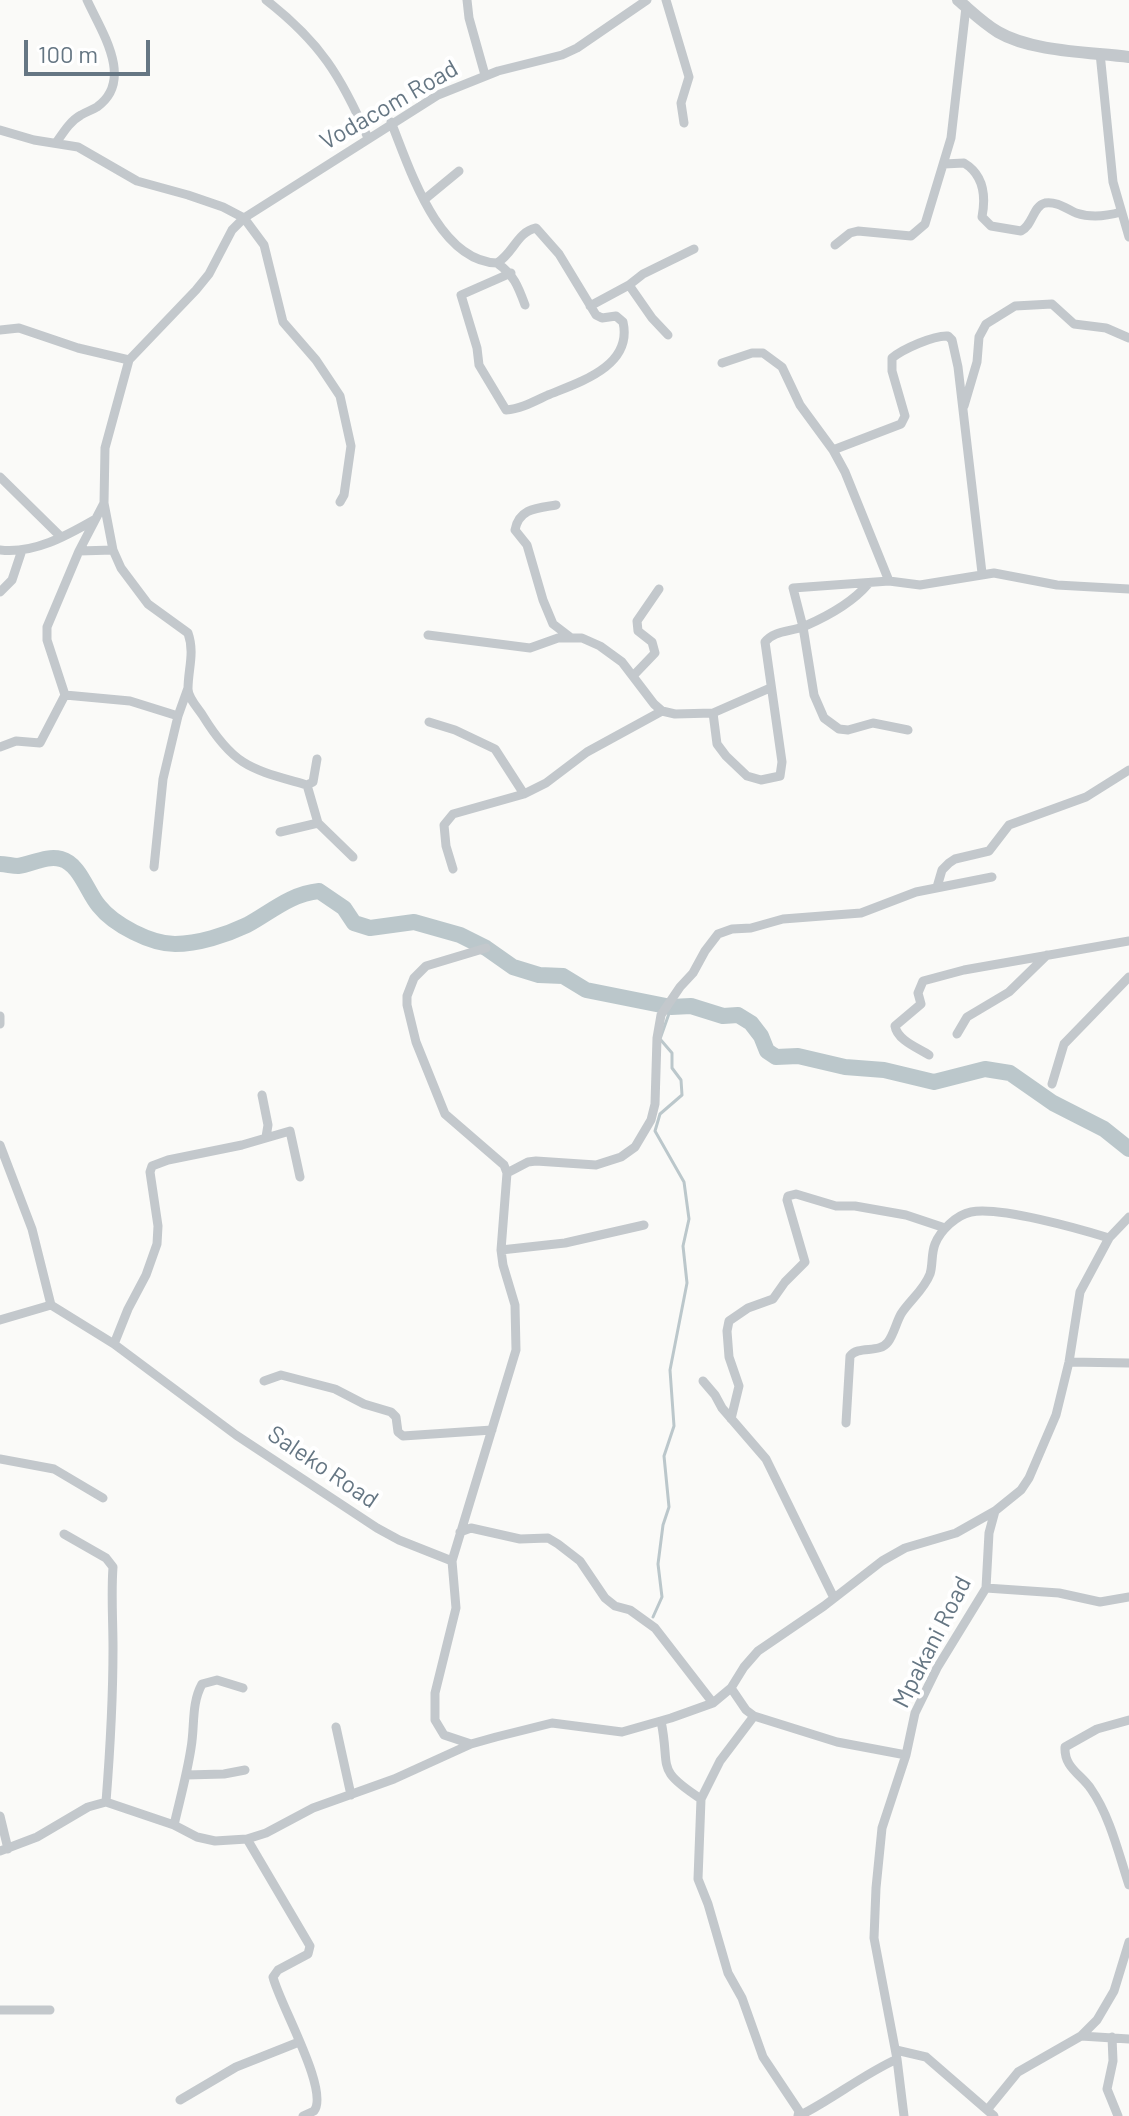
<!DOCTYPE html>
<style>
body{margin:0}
#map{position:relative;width:1129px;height:2116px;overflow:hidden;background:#fafaf8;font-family:Barlow,sans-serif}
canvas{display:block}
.scale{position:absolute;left:24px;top:40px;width:126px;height:36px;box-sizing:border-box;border:4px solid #657683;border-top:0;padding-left:10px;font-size:24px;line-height:28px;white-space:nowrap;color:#657683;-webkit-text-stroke:6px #fff;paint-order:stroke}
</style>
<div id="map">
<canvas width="1129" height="2116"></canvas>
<div class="scale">100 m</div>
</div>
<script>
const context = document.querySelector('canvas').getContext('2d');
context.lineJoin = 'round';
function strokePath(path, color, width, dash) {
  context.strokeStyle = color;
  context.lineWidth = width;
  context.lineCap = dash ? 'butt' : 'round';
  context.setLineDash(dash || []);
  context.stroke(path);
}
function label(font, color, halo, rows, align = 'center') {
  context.font = font + ' Barlow,sans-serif';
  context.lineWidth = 8;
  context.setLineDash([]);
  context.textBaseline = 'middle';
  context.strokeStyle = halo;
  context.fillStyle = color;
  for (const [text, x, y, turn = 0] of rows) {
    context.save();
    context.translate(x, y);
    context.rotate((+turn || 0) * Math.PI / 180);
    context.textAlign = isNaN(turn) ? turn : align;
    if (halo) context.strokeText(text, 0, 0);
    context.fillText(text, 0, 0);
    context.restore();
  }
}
strokePath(new Path2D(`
 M653,1617L662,1597L658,1564L663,1525L669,1507L664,1456L674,1426L670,1370L687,1283L683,1246L689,1219L684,1182L655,1131L660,1114L682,1095L681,1080L672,1068V1053L660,1039L671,1008`), '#bbc7cb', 3);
strokePath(new Path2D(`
 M0,864C6,864 12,866 18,866C32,864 47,855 61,859C80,864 87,892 99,906C114,925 151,944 175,944C198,944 226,935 247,925C271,912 290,894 319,891L344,908L354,923L370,928L414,922L460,935L486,948L513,967L539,975L563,976L586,990L671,1007L691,1006L723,1016L738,1015L751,1023L761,1036L767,1051L776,1057L798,1056L845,1067L884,1070L934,1082L985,1069L1010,1073L1053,1103L1104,1129L1129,1149`), '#bbc7cb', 16);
strokePath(new Path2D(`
 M266,0C320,42 341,76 368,138
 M467,0L469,18L485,75
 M666,0L689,77L681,103L684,123
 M1100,53L1113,182L1129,237
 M391,122C410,169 438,261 497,263C513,254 517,232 536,228L559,254L596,315L602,318L616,316L623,322C633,366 580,382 548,395C535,401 521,409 506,410L479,365L477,348L461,295L511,273
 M0,130L34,140L78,147L137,181L188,195L223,207L244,218L264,245L283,322L316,360L340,396L351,446L344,495L340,502
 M56,143C63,133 70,121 81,115C86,112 92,110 97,107C135,80 101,31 87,0
 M944,164L964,163C984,175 986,196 982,217L991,226L1021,231C1033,225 1033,206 1045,203C1056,201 1067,209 1076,213C1091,218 1107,216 1121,212
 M425,199L459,171
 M835,245L850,233L858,231L911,236L925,224L951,138L966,7
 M497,263C514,275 518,286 525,305
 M629,285L643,274L694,249
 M590,306L629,285L652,318L668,335
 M0,330L19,328L78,348L129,360
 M722,363L752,353H763L782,367L800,405L833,450L845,472L889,581L920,585L994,573L1057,585L1129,589
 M964,406L977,362L979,337L986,324L1015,306L1052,304L1074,324L1106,328L1129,338
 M833,450L901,424L905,416L892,371V358C903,349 934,335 948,336L952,340L958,367L982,573
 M0,477L60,536
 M556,505C538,508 519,508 515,530L527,545L543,600L553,624L570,637
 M0,550C34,554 66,536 94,520
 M79,551L113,550
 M889,581L793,588L803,627L814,695L824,718L839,729L848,730L873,723L908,730
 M0,592L12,580L22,550
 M428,635L530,648L558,638H582L600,646L622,662L654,704L662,711L675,714L713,713L770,688
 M633,676L655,653L652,642L638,631L637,621L659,589
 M65,695L130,701L178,716
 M713,713L717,744L726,756L747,776L761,780L780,776L782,762L765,642C774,630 792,632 805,626C828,616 852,603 868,584
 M429,722L455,730L495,749L524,794
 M0,747L16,741L40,743L65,695L47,640V627L79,551L104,503
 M317,759L313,782L307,785C252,769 235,768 203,716C198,708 188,698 188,689C188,669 195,653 188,633L148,604L121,568L113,550L104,503L105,448L129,360L196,290L209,274L232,230L244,218L438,95L498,71L562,55L577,48L647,0
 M307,785L318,823L353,857
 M280,832L318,823
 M154,867L163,779L178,716L188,688
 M453,869L446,846L444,825L453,814L524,794L546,783L587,752L662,711
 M937,887L942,870L949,863L955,859L989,851L1009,825L1086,797L1129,770
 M0,1016V1024
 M957,1034L967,1017L1009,992L1047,955
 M929,1055C918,1048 897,1040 895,1026L921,1004L918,993L923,981L964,970L1129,941
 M1052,1084L1064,1044L1129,977
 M262,1095L268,1125L266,1137
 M0,1145L32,1229L51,1305
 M507,1173L528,1162L536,1161L596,1165L621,1157L635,1147L651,1120L655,1104L657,1038L661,1015L680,987L693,973L705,951L718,934L732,929L751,928L783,919L861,913L916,892L992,877
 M501,1250L565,1243L644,1225
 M0,1320L51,1305L114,1344L236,1435L377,1528L399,1540L452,1561L456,1608L435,1693V1720L444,1735L471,1744
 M114,1344L128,1309L146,1275L157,1244L158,1226L150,1172L152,1166L168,1160L242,1145L290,1131L300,1177
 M1069,1362L1129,1363
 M264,1381L281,1375L335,1389L364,1404L391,1412L396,1417L398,1432L403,1436L492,1430
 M703,1381L715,1395L722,1408L766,1459L834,1598
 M731,1419L739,1386L729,1357L727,1331L729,1321L748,1308L773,1299L785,1282L805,1262L787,1200L788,1196L796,1194L836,1206H855L906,1215L945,1228
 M846,1423L850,1356C859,1345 879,1354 888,1342C894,1334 896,1323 901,1314C910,1300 924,1290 930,1274C933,1265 931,1254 935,1244C940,1231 956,1215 971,1212C999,1206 1080,1229 1109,1238
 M0,1459L54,1469L103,1498
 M460,1532L471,1528L520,1539L548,1538L558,1544L580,1561L605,1598L615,1606L630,1610L655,1628L713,1703
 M64,1534L106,1558L113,1567C111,1594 113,1620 113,1648C113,1699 110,1751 106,1802
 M452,1561L516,1350L515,1305L503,1265L501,1250L507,1173L504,1165L445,1114L416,1042L407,1005V996L414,978L426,966L486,948
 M986,1588L1059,1593L1100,1602L1129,1597
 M731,1688L746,1710L754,1716L837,1742L906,1755
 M754,1716L720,1761L701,1799L698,1879L708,1904L728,1973L742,1998L763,2057L799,2111L798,2116
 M1129,1720L1097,1729L1065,1747C1064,1768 1081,1774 1091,1789C1110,1816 1119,1855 1129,1885
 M661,1721C671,1770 654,1768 701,1799
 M336,1727L351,1795
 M186,1775L224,1774L245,1770
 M0,1816L8,1849
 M174,1825C180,1799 187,1774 191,1748C195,1726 191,1704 202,1684L217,1680L243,1688
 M247,1839L310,1946L308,1954L278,1970L273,1977C279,2003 330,2091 314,2111L303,2116
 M0,1851L37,1837L88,1807L106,1802L174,1825L197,1837L215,1841L247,1839L266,1833L313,1808L394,1779L471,1744L496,1737L552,1723L622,1732L671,1718L713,1703L731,1688L744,1667L758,1651L824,1606L882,1561L905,1548L956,1533L995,1511
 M0,2010H50
 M1081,2036L1129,2039
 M1112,2037L1113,2061L1107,2089L1118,2116
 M896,2050L926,2057L994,2116
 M180,2100L236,2067L299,2042
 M987,2110L1018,2072L1081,2036L1097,2020L1114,1991L1129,1942
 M799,2116C833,2099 862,2075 897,2059
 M904,2116L897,2059L874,1938L876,1888L882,1828L906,1755L915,1713L937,1668L986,1588L989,1533L995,1511L1021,1490L1029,1478L1056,1415L1069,1362L1080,1292L1109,1238L1129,1217`), '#c3c8cc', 9);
strokePath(new Path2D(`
 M958,0C971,11 983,23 998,32C1032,52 1090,52 1129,57`), '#c3c8cc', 12);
label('24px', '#657683', '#fff', [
 ["Vodacom Road",389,105,-30],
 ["Saleko Road",323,1467,34],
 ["Mpakani Road",932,1642,-63]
]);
</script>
